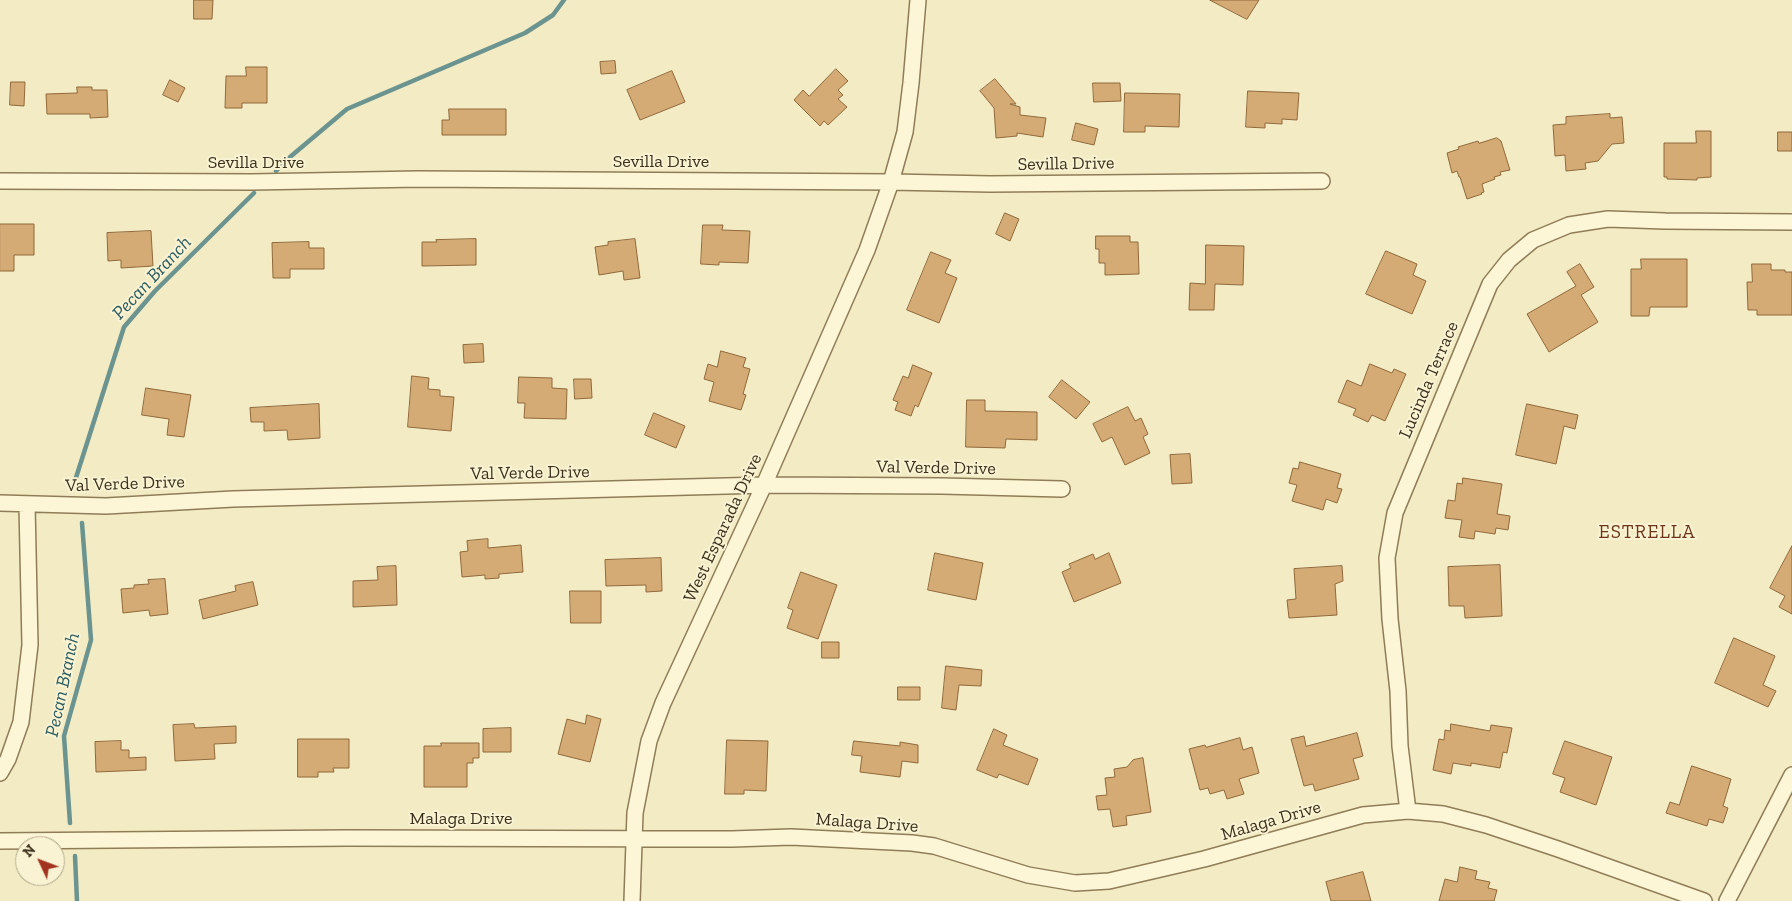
<!DOCTYPE html>
<style>
body{margin:0}
#map{position:relative;width:1792px;height:901px;overflow:hidden;background:#f2ebc3;font-family:"Zilla Slab",serif}
canvas{display:block}
.north{position:absolute;left:15px;top:836px;width:50px;height:50px;box-sizing:border-box;background:#f9f3d3;border:1px solid #aea58a;border-radius:50%;rotate:313deg;font-size:14px;font-weight:700;line-height:20px;text-align:center;color:#3d311d}
.north::after{content:'';display:block;margin:auto;width:18px;height:22px;background:#a43221;clip-path:polygon(50% 0,100% 100%,50% 72%,0 100%)}
</style>
<div id="map">
<canvas width="1792" height="901"></canvas>
<div class="north">N</div>
</div>
<script>
const context = document.querySelector('canvas').getContext('2d');
context.lineJoin = 'round';
function strokePath(path, color, width, dash) {
  context.strokeStyle = color;
  context.lineWidth = width;
  context.lineCap = dash ? 'butt' : 'round';
  context.setLineDash(dash || []);
  context.stroke(path);
}
function paint(path, color) {
  context.fillStyle = color;
  context.fill(path, 'evenodd');
}
function label(font, color, halo, rows, align = 'center') {
  context.font = font + ' "Zilla Slab",serif';
  context.lineWidth = 4;
  context.setLineDash([]);
  context.textBaseline = 'middle';
  context.strokeStyle = halo;
  context.fillStyle = color;
  for (const [text, x, y, turn = 0] of rows) {
    context.save();
    context.translate(x, y);
    context.rotate((+turn || 0) * Math.PI / 180);
    context.textAlign = isNaN(turn) ? turn : align;
    if (halo) context.strokeText(text, 0, 0);
    context.fillText(text, 0, 0);
    context.restore();
  }
}
strokePath(new Path2D(`
 M276,171L290,157L347,109L525,33L553,15L564,0
 M73,487L124,327L155,291L254,193
 M70,823L64,736L91,640L82,523
 M75,856L77,901`), '#6b9490', 4.5);
const building = new Path2D(`
 M194,0H213L212,19H194Z
 M1210,0H1259L1247,19Z
 M615,61L616,73L601,74L600,62Z
 M246,67H267V103H242V108H225L226,76H246Z
 M836,69L848,81L838,90L843,95L838,99L847,107L828,125L824,121L820,126L794,100L803,90L809,96Z
 M672,71L685,102L640,120L627,90Z
 M995,79L1016,104H1010L1020,107V115L1046,118L1043,137L1017,133V136L996,138L994,108L980,91Z
 M170,80L185,88L178,102L163,95Z
 M11,82H25L24,106L10,105Z
 M1093,83H1120L1121,101L1094,102Z
 M77,87H92V90H107L108,117L90,118V114H47L46,94L77,93Z
 M1248,91L1299,93L1297,120L1282,119V124L1265,123V128L1246,127Z
 M1125,93L1180,94L1179,127L1145,126V132H1124Z
 M449,109H506V135H442V120H449Z
 M1610,114V118L1622,117L1624,143L1612,144L1598,161L1585,163L1586,169L1566,171L1565,155L1555,156L1553,125L1566,124V117Z
 M1076,123L1098,129L1094,145L1072,140Z
 M1696,131H1711V177L1697,178V180L1667,179V177H1664V143H1696Z
 M1778,132H1792V151H1778Z
 M1497,138L1501,141L1510,170L1500,172L1501,175L1494,177L1495,179L1482,184L1484,192L1481,193L1482,194L1467,199L1460,177H1459L1457,171L1452,173L1447,153L1459,149L1458,147L1478,141L1479,143Z
 M1005,213L1019,219L1010,241L996,234Z
 M0,224H34V255H14V271H0Z
 M703,225H723L722,230L750,231L748,263L719,262V265L701,264Z
 M151,231L153,266L121,268V260L108,261L107,233Z
 M1096,236H1130V242H1138L1139,274L1105,275V263H1099V249H1096Z
 M476,239V265L422,266V242H437L436,240Z
 M635,239L640,278L624,280L623,271L599,275L595,247L608,245V242Z
 M309,242V248H324V269H290V278H273L272,243Z
 M1206,245L1244,246L1243,285L1215,284L1214,310H1189L1190,283L1205,284Z
 M1386,251L1417,264L1413,275L1426,281L1412,314L1366,294Z
 M931,252L951,260L945,273L957,278L939,323L907,310Z
 M1641,259H1687V307H1650L1649,316H1631V269H1641Z
 M1580,264L1594,287L1581,295L1598,322L1549,352L1527,314L1576,286L1567,272Z
 M1752,264H1771V270H1785V272H1792V315H1757V310H1748L1747,282H1752Z
 M483,344L484,362L464,363L463,345Z
 M721,351L746,358L743,367L750,369L743,394L746,395L741,410L709,401L714,382L704,379L708,364L717,367Z
 M1370,364L1392,373L1394,369L1406,374L1385,421L1372,415L1368,422L1353,415L1356,409L1338,402L1347,380L1361,386Z
 M913,365L932,373L918,407L915,405L911,416L895,410L898,402L893,400L903,376L908,378Z
 M412,376L429,378L428,389L440,390V396L454,397L451,431L408,427Z
 M519,377L552,378V388L567,389L566,419L524,418L525,403H518Z
 M574,379H591L592,398L575,399Z
 M1062,380L1090,402L1076,419L1049,397Z
 M146,388L191,395L184,437L167,435L169,419L142,415Z
 M967,400H985V411L1037,412V440L1006,439L1005,448L966,447Z
 M319,404L320,438L288,440L287,430L264,431V422H251L250,408Z
 M1527,404L1578,415L1575,429L1564,426L1556,464L1516,455Z
 M1128,407L1135,421L1141,418L1148,434L1143,437L1150,453L1125,465L1112,437L1102,442L1093,424Z
 M654,413L685,426L676,448L645,435Z
 M1190,454L1192,483L1172,484L1170,455Z
 M1300,462L1341,474L1337,488L1342,489L1337,503L1326,499L1323,510L1292,501L1297,485L1289,483L1293,468L1298,469Z
 M1463,478L1502,484L1497,514L1510,516L1508,530L1496,528L1495,534L1475,531L1474,539L1459,537L1462,520L1445,518L1448,500L1455,501L1457,483L1462,484Z
 M488,539V548L521,545L523,572L499,574V578L485,579V575L462,577L460,552L468,551L467,541Z
 M1792,546V614L1779,607L1785,596L1770,588Z
 M935,553L983,563L976,600L928,590Z
 M1109,553L1121,583L1074,602L1062,572L1071,568L1069,564L1093,554L1095,559Z
 M661,558L662,591L646,592V585L606,586L605,560Z
 M1500,565L1502,616L1465,618L1464,606H1449L1448,567Z
 M396,566L397,605L353,607V581L378,580L377,567Z
 M1342,566L1343,581L1335,584L1337,615L1289,618L1287,600L1296,599L1294,569Z
 M801,572L837,585L818,639L787,628L793,610L788,608Z
 M165,579L168,614L150,616L149,610L123,613L121,589L134,588V585L149,584L148,580Z
 M253,582L258,605L203,619L199,600L236,591L235,586Z
 M570,591H601V623H571Z
 M1734,638L1775,656L1763,685L1776,691L1768,707L1715,683Z
 M822,642H839V658H822Z
 M946,666L982,670L981,686L959,685L956,710L942,708Z
 M898,687H920V700H898Z
 M587,715L601,719L590,762L558,754L567,719L585,724Z
 M194,724L195,728L236,726V743L214,744L215,759L175,761L173,725Z
 M1451,724L1490,731L1491,725L1512,728L1507,753L1503,752L1500,768L1471,763V766L1453,763L1451,774L1433,770L1439,739L1444,740L1445,730L1450,731Z
 M511,728V752H483V729Z
 M994,729L1007,735L1003,745L1038,759L1028,785L999,774L997,778L977,770Z
 M1357,733L1363,756L1353,759L1359,779L1315,791L1313,784L1304,786L1291,739L1304,736L1306,746Z
 M1240,738L1243,750L1252,747L1259,773L1239,779L1244,794L1227,799L1224,790L1210,794L1208,788L1200,790L1189,749L1205,745L1206,747Z
 M298,739H349V768H333L334,772H318V777H298Z
 M727,740L768,741L766,791L744,790V794H725Z
 M121,741V750H129V758L146,757V770L96,772L95,742Z
 M854,741L900,746V742L918,745V763L902,761L900,777L860,772L862,756L852,755Z
 M1565,741L1612,757L1596,805L1560,792L1565,778L1553,774Z
 M441,743H479V758H473V763H467V787H424V746H441Z
 M1143,758L1151,812L1126,816L1127,825L1113,827L1110,809L1098,810L1096,796L1107,795L1105,778L1115,777L1114,769L1127,767L1133,760Z
 M1692,766L1731,779L1723,806L1728,808L1723,823L1709,819L1707,826L1666,813L1670,802L1679,805Z
 M1460,867L1477,871L1475,879L1490,882L1488,888L1497,890L1494,901H1439L1445,879L1457,882Z
 M1363,872L1371,901H1331L1326,882Z`);
paint(building, '#d4aa75');
strokePath(building, '#90693b', 1);
const minor = new Path2D(`
 M0,181L252,182L418,179L891,182L990,184L1322,181
 M0,503L106,506L233,499L764,485L942,486L1062,489
 M0,773L8,759L21,722L30,645L27,505
 M1408,811L1400,746L1398,691L1390,619L1387,558L1395,513L1490,284L1509,260L1533,240L1569,225L1608,219L1665,221L1792,222
 M0,841L347,838L732,839L791,837L912,843L934,846L1028,875L1075,883L1109,881L1204,859L1363,815L1408,811L1443,814L1486,825L1558,849L1704,901
 M632,901L635,813L649,741L663,703L764,485L867,250L891,182L905,132L911,83L918,0
 M1727,901L1792,775`);
strokePath(minor, '#8f7d57', 18);
strokePath(minor, '#fcf6d7', 15);
label('18px', '#3d311d', '#f9f3d3', [
 ["Sevilla Drive",661,162],
 ["Sevilla Drive",256,163],
 ["Sevilla Drive",1066,164,-1],
 ["Lucinda Terrace",1429,380,-67],
 ["Val Verde Drive",936,468,1],
 ["Val Verde Drive",530,473,-1],
 ["Val Verde Drive",125,484,-2],
 ["West Esparada Drive",723,528,-65],
 ["Malaga Drive",461,819],
 ["Malaga Drive",1271,821,-16],
 ["Malaga Drive",867,823,4]
]);
label('italic 19px', '#2b5a5e', '#f9f3d3', [
 ["Pecan Branch",152,278,-47],
 ["Pecan Branch",63,685,-78]
]);
context.letterSpacing = '1px';
label('19px', '#6e3618', '#f9f3d3', [
 ["ESTRELLA",1647,533]
]);
context.letterSpacing = '0px';
</script>
